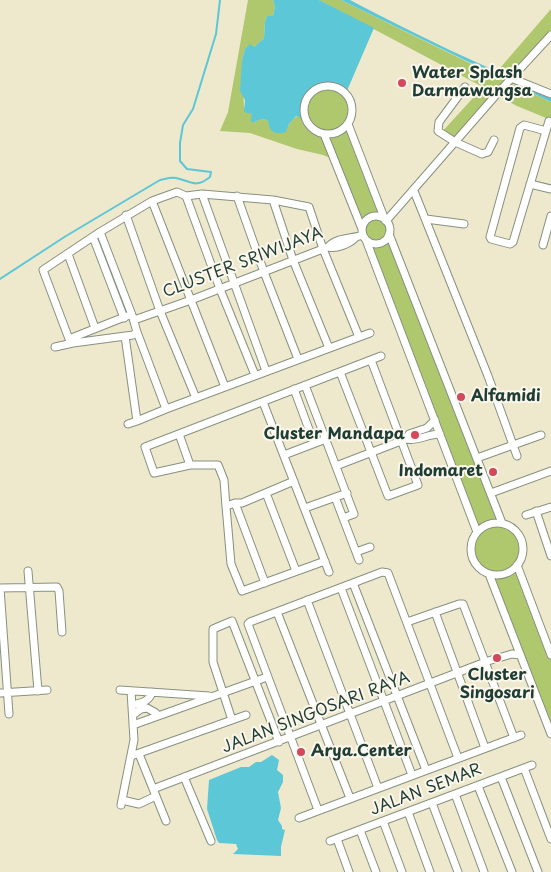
<!DOCTYPE html>
<style>
body{margin:0}
canvas{display:block;background:#eee8cc}
</style>
<canvas width="551" height="872"></canvas>
<script>
const context = document.querySelector('canvas').getContext('2d');
context.lineJoin = 'round';
function paint(path, color) {
  context.fillStyle = color;
  context.fill(path, 'evenodd');
}
function strokePath(path, color, width, dash) {
  context.strokeStyle = color;
  context.lineWidth = width;
  context.lineCap = dash ? 'butt' : 'round';
  context.setLineDash(dash || []);
  context.stroke(path);
}
function label(font, color, halo, rows, align = 'center') {
  context.font = font + ' "Playpen Sans",sans-serif';
  context.lineWidth = 4;
  context.setLineDash([]);
  context.textBaseline = 'middle';
  context.strokeStyle = halo;
  context.fillStyle = color;
  for (const [text, x, y, turn = 0] of rows) {
    context.save();
    context.translate(x, y);
    context.rotate((+turn || 0) * Math.PI / 180);
    context.textAlign = isNaN(turn) ? turn : align;
    if (halo) context.strokeText(text, 0, 0);
    context.fillText(text, 0, 0);
    context.restore();
  }
}
paint(new Path2D(`
 M248,0H273L275,6L273,16H267L265,22L264,38L254,47L245,49L242,61L244,107L252,114L253,123C258,120 262,118 268,121L269,124L286,131C290,121 294,116 304,114C301,68 370,83 348,124L389,226V234L502,523C521,529 528,548 517,566L551,655V734L520,655L511,651L516,646L489,574L477,565L472,556V541L477,532L335,160L323,155L297,149L250,133L220,131L228,112Z
 M319,0H341L494,75L551,9V35L508,82L551,102V120L517,106L496,95L455,141L441,133L483,87Z`), '#afc76d');
paint(new Path2D(`
 M273,0H319L374,28L346,93C325,76 299,94 306,119L296,116L289,124L286,132C275,135 270,133 268,121C263,118 258,120 253,123L251,121L252,114L244,112L245,100L240,91L242,61L245,49L250,44L254,47L264,38L265,22L267,16H273L275,6Z
 M341,0H350C415,34 482,67 551,94V102Z
 M272,755L279,760L277,770L283,775V782L278,792L281,808L278,820L282,826V829L285,830L281,847V856L233,854L238,849L236,844L219,843L217,840L207,809L209,780L241,767H249L256,762H261Z`), '#5cc7d7');
strokePath(new Path2D(`
 M0,279L66,236L160,180C165,179 171,177 176,178C191,181 195,189 210,177L211,172L187,169L180,161V143L183,125L193,109L216,34L220,0`), '#5cc7d7', 2);
const minor = new Path2D(`
 M511,78L551,94
 M304 110a24 24 0 1 1 48 0a24 24 0 1 1-48 0Z
 M465,87L439,122L438,131L455,142L482,154L488,152L494,140
 M348,124L385,220
 M546,131L524,125L520,128L490,237L491,239L510,244L513,242L549,121
 M324,134L362,229
 M530,184L551,189
 M414,191L488,376L517,456
 M186,196L202,194
 M237,196L264,272L298,359
 M273,200L293,260L329,348
 M152,201L225,387
 M126,215L160,311L196,398
 M362 230a14 14 0 1 1 28 0a14 14 0 1 1-28 0Z
 M426,219L464,224
 M386,221L496,95L551,35
 M100,232L132,315L137,332L133,335L73,343L69,339L43,270Z
 M100,232L152,201L177,192L186,196L220,289L255,375
 M389,234L502,523
 M93,237L124,318
 M366,240L477,532
 M543,245L551,216
 M328,247C337,249 349,244 355,238
 M68,254L95,328
 M134,320L191,300L328,247C337,237 351,239 363,235
 M125,336L137,421L166,409L137,332
 M69,339L127,316
 M55,347L73,343
 M266,371L202,194L273,200L309,207L323,249L359,337
 M340,372L388,496L418,485L371,360
 M305,385L354,514L343,518
 M294,389L314,443
 M263,402L329,572
 M166,409L370,333
 M128,424L137,421
 M179,434L190,465H218L224,480L226,507
 M406,439C415,442 428,434 440,434
 M284,455L326,439
 M477,458L541,435
 M190,465L154,473L145,447L381,356
 M336,466L406,439L409,434L427,428L435,420
 M294,481L242,503H235L226,506L231,564L242,591L325,561
 M266,493L296,571
 M491,493L551,471
 M335,497L359,560
 M235,503L265,583
 M305,508L347,493
 M536,511L551,556
 M526,515L551,507
 M471 549a26 26 0 1 1 52 0a26 26 0 1 1-52 0Z
 M356,552L370,547
 M517,565L551,655
 M28,571L38,691
 M489,574L551,734
 M353,583L426,770
 M0,588L9,714
 M0,588L57,587L59,591L62,632
 M341,588L412,775
 M307,600L378,788
 M277,612L350,798
 M435,612L485,748
 M407,622L459,604H463L514,738
 M120,690L209,696
 M0,693L47,690
 M132,705C141,703 149,702 152,692
 M133,715L141,709L147,708L156,713V716
 M232,720L213,662V629L232,621L279,742
 M133,725L267,677
 M139,754L166,821
 M131,756L246,715
 M524,768L551,839
 M184,777L211,841
 M501,777L538,872
 M478,786L512,872
 M153,789L488,661L512,654L520,655
 M455,794L484,872
 M122,800L139,804L156,796
 M432,803L458,872
 M121,805L134,740L131,691
 M318,810L248,624L250,622L382,572L388,573L458,758
 M408,812L430,872
 M299,818L521,735
 M383,821L402,872
 M360,830L376,872
 M337,839L349,872
 M330,841L532,765`);
strokePath(minor, '#869280', 9);
strokePath(minor, '#fff', 7);
for (const [x, y, r, color] of [
 [402,83,5,"#d1495b"],
 [461,397,5,"#d1495b"],
 [415,435,5,"#d1495b"],
 [493,472,5,"#d1495b"],
 [497,658,5,"#d1495b"],
 [301,752,5,"#d1495b"]
]) {
  const dot = new Path2D();
  dot.arc(x, y, r, 0, 2 * Math.PI);
  context.fillStyle = color;
  context.fill(dot);
  strokePath(dot, '#fbf7ec', 2);
}
label('bold 16px', '#1f3d34', '#fbf7ec', [
 ["Water Splash",412,74],
 ["Darmawangsa",412,92],
 ["Alfamidi",471,397],
 ["Cluster Mandapa",405,435,"right"],
 ["Indomaret",483,472,"right"],
 ["Cluster",497,676,"center"],
 ["Singosari",497,694,"center"],
 ["Arya.Center",311,752]
], 'left');
label('16px', '#1f3d34', '#fbf7ec', [
 ["CLUSTER SRIWIJAYA",243,263,-21],
 ["JALAN SINGOSARI RAYA",316,713,-21],
 ["JALAN SEMAR",426,790,-21]
]);
</script>
